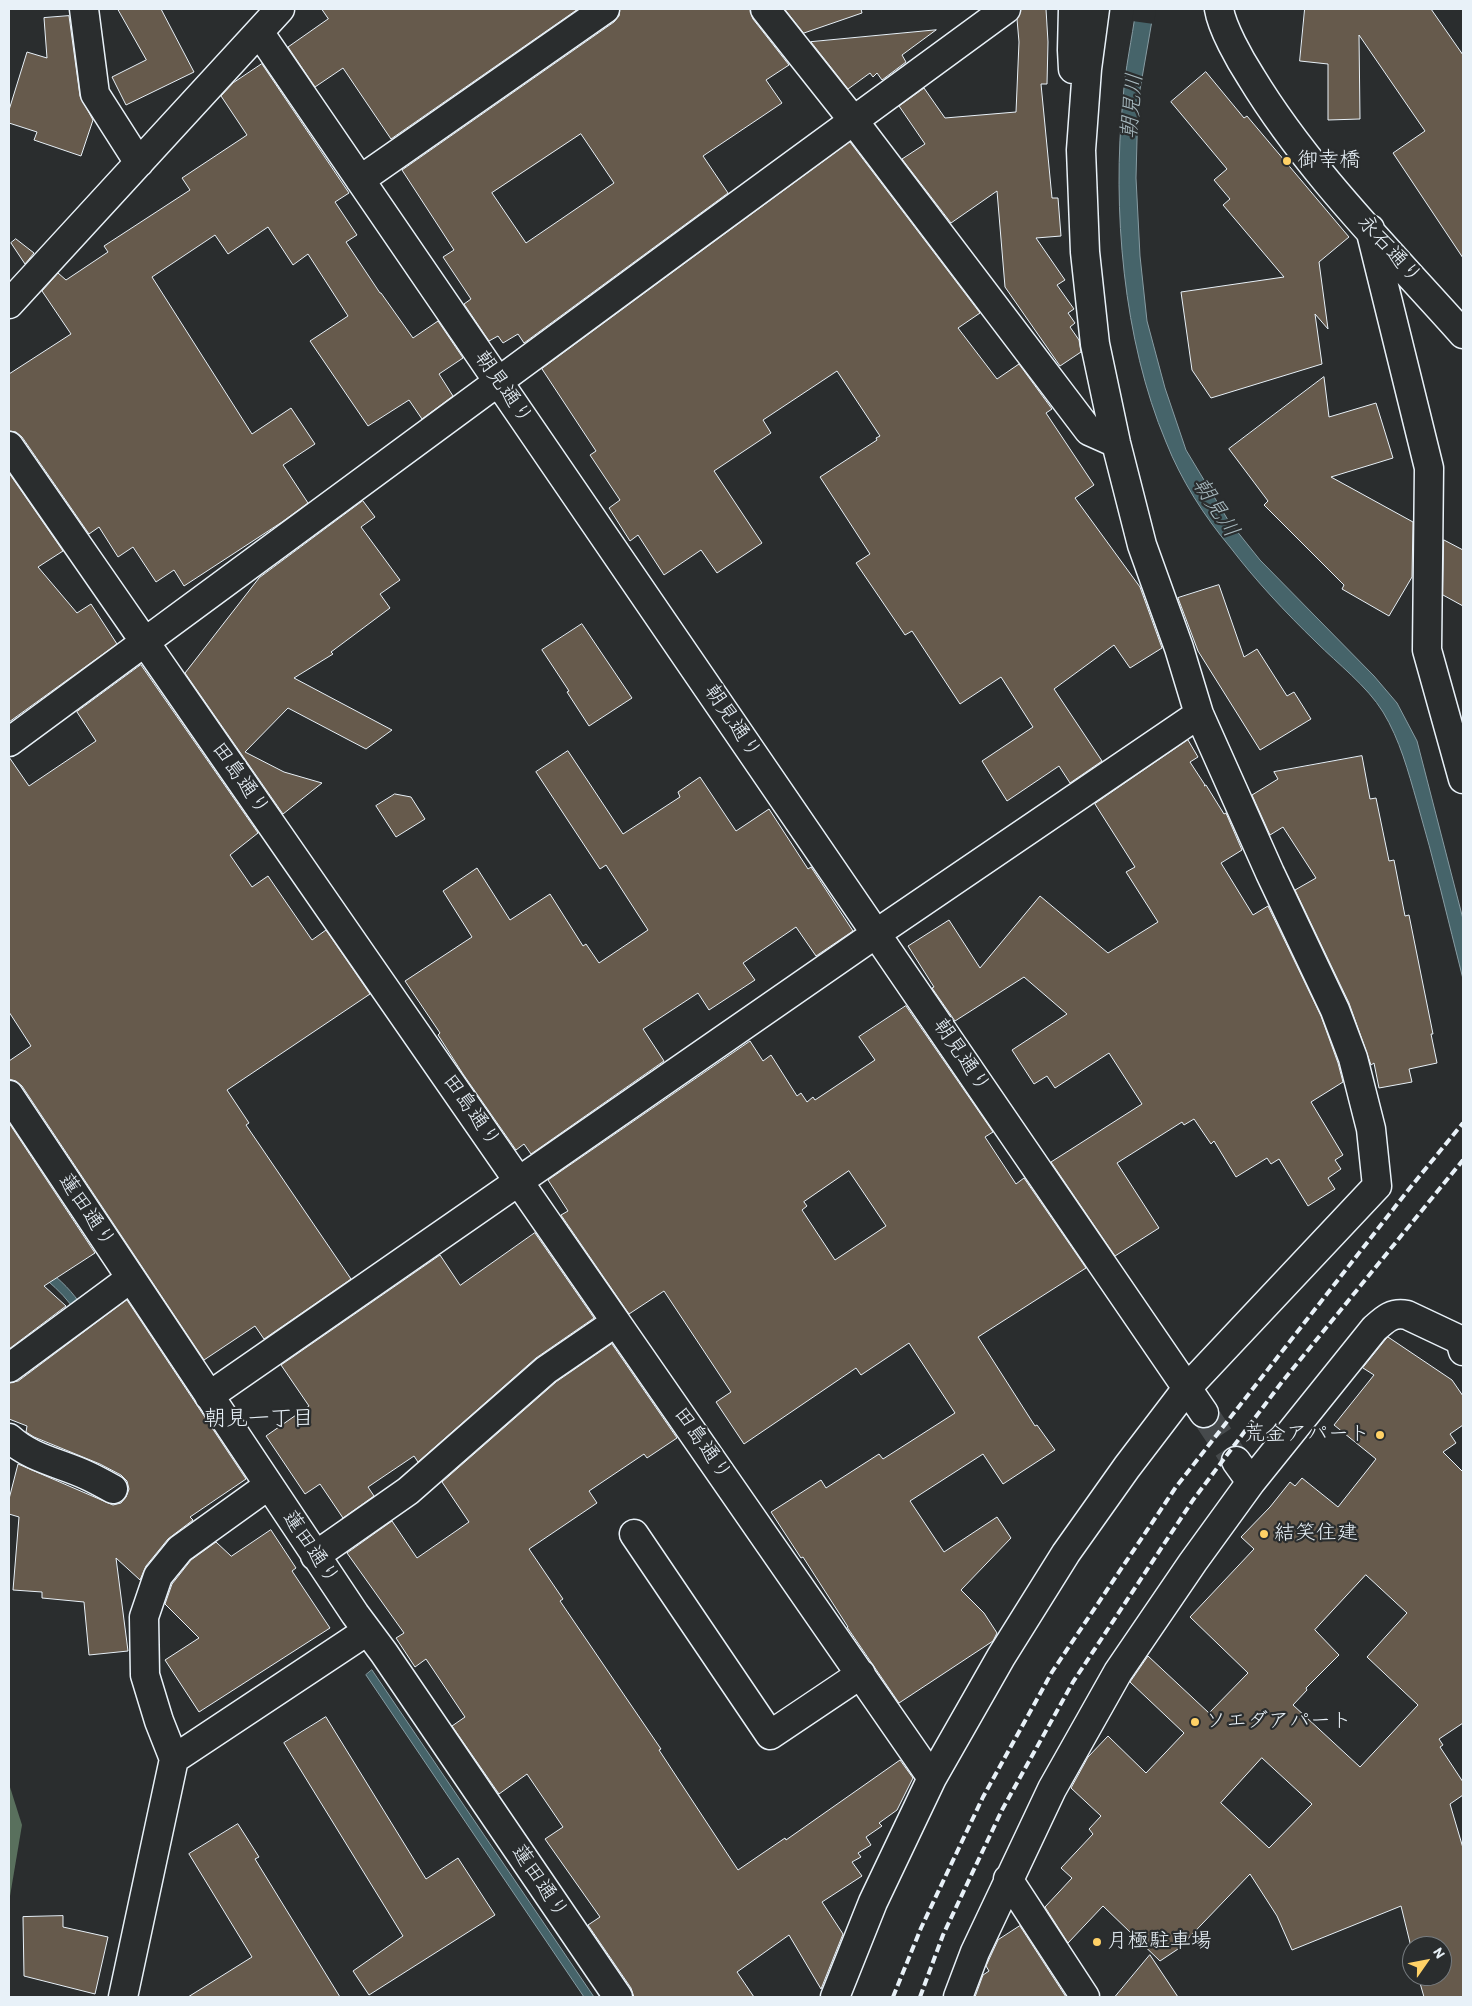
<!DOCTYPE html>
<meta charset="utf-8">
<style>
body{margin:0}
#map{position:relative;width:1472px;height:2006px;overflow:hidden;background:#2a2d2e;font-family:Itim,sans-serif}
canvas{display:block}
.frame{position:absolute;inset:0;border:10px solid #e8f1f8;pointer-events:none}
.north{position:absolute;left:1402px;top:1936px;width:50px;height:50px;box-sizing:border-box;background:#2a2d2e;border:1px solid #767b7f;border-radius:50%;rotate:57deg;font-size:14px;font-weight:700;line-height:20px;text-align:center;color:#e8f1f8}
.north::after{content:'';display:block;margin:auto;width:18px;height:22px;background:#ffd166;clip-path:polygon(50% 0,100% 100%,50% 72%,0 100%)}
</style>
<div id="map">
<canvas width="1472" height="2006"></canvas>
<div class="frame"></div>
<div class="north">N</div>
</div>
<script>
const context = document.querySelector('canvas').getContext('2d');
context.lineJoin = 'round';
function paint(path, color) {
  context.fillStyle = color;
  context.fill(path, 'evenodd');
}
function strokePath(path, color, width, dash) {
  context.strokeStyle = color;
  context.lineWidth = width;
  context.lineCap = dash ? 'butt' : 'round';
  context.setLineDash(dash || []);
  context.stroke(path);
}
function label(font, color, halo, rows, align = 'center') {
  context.font = font + ' Itim,"Klee One",sans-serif';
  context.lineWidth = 4.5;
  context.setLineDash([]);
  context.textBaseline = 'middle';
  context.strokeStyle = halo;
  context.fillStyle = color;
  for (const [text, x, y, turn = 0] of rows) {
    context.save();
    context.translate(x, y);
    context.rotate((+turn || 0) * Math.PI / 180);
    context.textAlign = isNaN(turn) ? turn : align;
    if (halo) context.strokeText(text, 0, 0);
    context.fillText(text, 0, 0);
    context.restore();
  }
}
paint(new Path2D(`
 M9,1784L22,1825L9,1902Z`), '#59705d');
const water = new Path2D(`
 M1136,9H1154L1138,101L1136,178L1140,256L1147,321L1165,388L1186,450L1228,520L1260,560L1374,676L1397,703L1417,741L1463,919V979C1448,920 1434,860 1417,802C1408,771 1400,740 1383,712C1367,686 1338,664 1316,642C1285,612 1256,581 1230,547C1204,516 1181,480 1166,442C1123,340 1112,208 1123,99C1125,69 1132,39 1136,9Z
 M9,1240C34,1261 71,1282 85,1313C90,1324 92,1336 94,1347L86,1348C84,1337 83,1324 77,1314C62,1288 32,1269 9,1251Z
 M372,1670L594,1997H584L366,1675Z`);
paint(water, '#46646a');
strokePath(water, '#879ca3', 1);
paint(new Path2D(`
 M1134,9H1156L1154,24L1132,21Z`), '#2a2d2e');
const building = new Path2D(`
 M118,9H161L194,72L126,105L112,77L146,60Z
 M322,9H578L391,139L343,68L315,87L288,47L328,19Z
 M620,9H750L753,19L789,65L766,80L782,103L703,156L728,193L524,343L518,334L503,343L498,336L489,341L464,304L471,299L443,257L454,250L402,170L614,22L619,16ZM581,134L614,183L526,243L492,193Z
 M785,9H861L862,13L804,33Z
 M1021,9H1046L1048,42L1047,84H1041L1052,198H1058L1061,236L1036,238L1065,280L1057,285L1074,309L1068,313L1075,323L1070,327L1079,340L1081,352L1060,366L1005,287L997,191L951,223L902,159L925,144L899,106L924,88L945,118L1016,112L1019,42L1017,19Z
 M1305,9H1431L1463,55V258L1393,153L1425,131L1359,35L1360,119L1328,120V64L1300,61Z
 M69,16L80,96L93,120L81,156L34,140L37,132L9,123V110L27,52L47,58L44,18Z
 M936,30L902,55L906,62L882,80L877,73L873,77L870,73L848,89L811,42Z
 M262,64L349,193L335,202L357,235L346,242L380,293H381L413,338L438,321L463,358L439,374L453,396L422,419L409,400L368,426L310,341L348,316L308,254L293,265L268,227L228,254L215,235L152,277L252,434L291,408L315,444L283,465L308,503L282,522L184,586L174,570L156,582L133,547L118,557L99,527L89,534L22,437L16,432L9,431V374L71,334L42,291L58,273L66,280L108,252L104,246L190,190L182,178L247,135L221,96L233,83Z
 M1206,72L1244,118L1247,116L1349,237L1319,262L1328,329L1315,314L1322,364L1211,398L1192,370L1181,292L1284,277L1223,205L1230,199L1214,180L1227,169L1171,102Z
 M850,142L980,313L958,328L997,379L1019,364L1052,409L1046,413L1094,485L1075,498L1140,587L1162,648L1130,668L1114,645L1054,689L1102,761L1070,783L1059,766L1007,801L982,761L1033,727L1001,677L960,704L912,631L905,635L856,563L870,554L820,477L877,440L876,438L880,436L837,371L763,420L771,433L714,471L762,543L717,573L701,550L664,575L638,535L630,541L609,508L620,500L590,455L596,451L542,369Z
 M16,239L34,253L25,264L11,243Z
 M1324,377L1329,417L1376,403L1393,458L1331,477L1413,522L1412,577L1389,616L1342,589L1344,585L1264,505L1268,501L1229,449Z
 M9,473L63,551L38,567L77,613L91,604L117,644L9,722Z
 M363,501L375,517L361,527L400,580L380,594L390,608L331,652L333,654L294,678L392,730L366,749L288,708L245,752L284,772L322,783L283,814L185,673L259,578Z
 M1444,540L1463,550V606L1443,595Z
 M1219,585L1244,657L1257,649L1287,696L1294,692L1311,719L1260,750L1198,651L1178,598Z
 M582,624L632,698L589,726L567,692L569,691L542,650Z
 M141,665L258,833L230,855L252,887L268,876L312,940L326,930L370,994L227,1090L249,1123L246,1125L351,1279L264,1339L255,1326L204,1360L22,1086L16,1081L9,1079V1061L31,1046L9,1012V757L29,786L96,741L77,712Z
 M1188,740L1198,757L1190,762L1205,785L1204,786L1206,785L1224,814L1226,813L1242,850L1221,863L1253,915L1268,906L1321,1016L1338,1063L1343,1082L1311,1102L1343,1155L1335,1160L1341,1169L1328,1178L1335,1189L1308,1206L1279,1159L1271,1164L1267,1158L1236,1177L1214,1141L1211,1144L1194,1119L1184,1125L1182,1122L1117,1163L1159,1228L1115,1256L1051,1162L1142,1104L1109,1053L1055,1088L1047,1076L1034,1084L1012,1050L1067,1014L1024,977L955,1021L932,988L934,987L908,946L949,920L980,968L1040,896L1108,953L1158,922L1126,872L1135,867L1095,804Z
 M568,751L623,834L680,797L678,792L700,777L736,831L769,809L808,869L811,867L853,931L816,956L796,927L743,963L755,980L709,1010L698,993L643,1029L664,1061L531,1154L524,1144L516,1150L463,1074L438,1035L440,1033L405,981L472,937L443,891L477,868L510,920L550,894L583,946L586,944L599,963L648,930L606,865L600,869L536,772Z
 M1362,756L1370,799L1376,798L1389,861L1394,860L1405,916L1409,915L1433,1034H1431L1437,1063L1409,1069L1412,1082L1379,1088L1374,1063L1371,1065L1349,1003L1295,890L1316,878L1283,827L1270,835L1252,795L1278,779L1274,772Z
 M395,794L411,797L425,819L396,837L376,806Z
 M906,1006L993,1132L985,1137L1016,1184L1024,1178L1086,1268L978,1337L1035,1426L1037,1425L1055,1450L1003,1484L983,1454L910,1501L944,1552L997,1517L1011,1538L961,1590L984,1613L997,1633L993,1641L899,1703L847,1627H848L803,1557L801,1558L771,1512L821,1480L826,1488L879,1454L883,1459L955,1413L909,1343L861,1375L856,1368L744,1444L716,1402L731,1392L664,1291L629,1314L561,1215L568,1211L548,1180L750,1041L763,1061L771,1055L797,1096L801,1093L807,1102L813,1097L815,1100L875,1060L859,1037ZM849,1171L886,1226L835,1260L802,1210L807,1206L804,1202Z
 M9,1123L95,1253L44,1286L66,1306L9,1349Z
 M535,1233L594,1318L536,1358L418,1462L414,1456L368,1487L374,1496L343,1518L320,1484L305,1494L266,1436L309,1406L281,1365L440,1255L460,1285Z
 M127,1300L246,1479L190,1517L193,1520L168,1539L146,1566L140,1580L116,1558L128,1651L89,1655L84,1602L42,1598V1592L13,1590L19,1517L9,1514V1499L18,1464L113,1505L121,1503L126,1497L129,1489L127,1481L121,1475L100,1464L34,1437L26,1432L27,1426L9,1419V1383L18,1381Z
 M1388,1337L1452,1380L1463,1396V1425L1450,1434L1456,1443L1443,1452L1463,1472V1723L1439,1739L1443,1745L1440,1747L1463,1782V1795L1450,1804L1463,1848V1997H1424L1418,1976H1442V1946H1412V1951L1401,1906L1292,1950L1277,1916L1250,1874L1178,1949L1160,1961L1103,1906L1068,1943L1045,1907L1072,1878L1061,1868L1093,1834L1089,1829L1101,1816L1071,1788L1088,1757L1108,1736L1146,1773L1184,1733L1130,1682L1148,1656L1209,1713L1248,1673L1190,1617L1254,1549L1241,1537L1270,1507L1290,1482L1295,1486L1302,1478L1338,1507L1376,1459L1334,1425L1374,1375L1363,1368ZM1366,1575L1407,1613L1367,1657L1418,1705L1360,1767L1293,1705L1307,1690L1306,1688L1339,1655L1315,1630ZM1262,1758L1312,1804L1269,1848L1221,1803Z
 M612,1344L677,1438L647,1458L644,1454L589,1491L597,1503L529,1549L563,1599L560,1601L661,1749L659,1750L738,1870L785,1838L786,1840L900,1760L913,1778L897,1810L879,1823L882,1826L866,1837L871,1845L858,1853L861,1857L852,1862L862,1876L822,1902L843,1934L821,1989L789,1935L737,1972L754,1997H634L631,1988L588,1925L600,1917L545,1839L563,1827L527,1774L499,1794L452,1726L465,1717L426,1659L415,1667L396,1638L404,1633L347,1553L392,1521L417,1558L469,1522L442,1482L556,1382Z
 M271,1530L296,1568L292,1571L330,1628L199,1712L165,1660L199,1638L165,1604L172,1584L191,1560L216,1542L231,1556Z
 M326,1717L426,1879L458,1858L495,1915L369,1995L353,1971L403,1936L284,1743Z
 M238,1824L259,1857L255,1859L340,1997H188L252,1957L189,1854Z
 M63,1916V1927L108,1937L95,1994L24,1976L23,1917Z
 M1020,1926L1066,1997H975L983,1975L989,1971L986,1966L998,1940Z
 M1150,1955L1178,1997H1115Z`);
paint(building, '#665a4c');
strokePath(building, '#e8f1f8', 1);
strokePath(new Path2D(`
 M1204,1413L1236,1461`), '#464a4c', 28, [28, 14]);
const minor = new Path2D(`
 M84,9L95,94L139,163
 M765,9L853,120L1089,431L1116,443
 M1073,9L1072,50L1073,69
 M1219,9C1222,28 1240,60 1251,77C1308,171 1390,252 1463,334
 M259,32L1204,1413
 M360,180L605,9
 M1370,229L1429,468L1427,650L1463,779
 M9,304L280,9
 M9,446L932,1778
 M9,742C343,499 672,251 1006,9
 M9,1095L355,1614L384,1653L618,1997
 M9,1368L131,1278
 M209,1396L877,933L1199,714
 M9,1438C30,1458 60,1463 86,1475C95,1479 104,1484 113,1489
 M1236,1461L1251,1482
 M634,1534L770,1735L861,1674
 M315,1556L408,1491L546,1370L616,1322
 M174,1759L159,1721L145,1675L144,1617L158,1576L180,1549L269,1485
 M1008,1879L1085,1997
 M123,1997L174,1759L367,1631
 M835,1997L873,1902L932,1778L1001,1657L1066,1553L1127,1467L1188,1387L1377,1186L1371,1129L1353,1058L1335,1010L1270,873L1199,714L1179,648L1142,545L1116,443L1095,344L1085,252L1081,150L1087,69L1095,9
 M958,1997L975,1952L1052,1789L1118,1672L1193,1562L1251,1482L1374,1329C1385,1319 1392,1312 1407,1315L1460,1340L1463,1351`);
strokePath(minor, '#e8f1f8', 31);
strokePath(minor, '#2a2d2e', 28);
strokePath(new Path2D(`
 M893,1997L921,1928L983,1797L1052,1672L1176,1487L1409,1189L1463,1123
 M920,1997L943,1935L1002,1810L1073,1682L1193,1500L1282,1382L1463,1160`), '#e8f1f8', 4, [8, 4]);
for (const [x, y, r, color] of [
 [1287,161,5,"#ffd166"],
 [1380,1435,5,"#ffd166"],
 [1264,1534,5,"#ffd166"],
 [1195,1722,5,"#ffd166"],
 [1097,1942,5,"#ffd166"]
]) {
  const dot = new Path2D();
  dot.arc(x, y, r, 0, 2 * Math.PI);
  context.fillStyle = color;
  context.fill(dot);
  strokePath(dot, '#2a2d2e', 2);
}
label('21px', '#e8f1f8', '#2a2d2e', [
 ["御幸橋",1297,161],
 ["荒金アパート",1370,1435,"right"],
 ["結笑住建",1274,1534],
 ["ソエダアパート",1205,1722],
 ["月極駐車場",1107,1942]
], 'left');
label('21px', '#e8f1f8', '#2a2d2e', [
 ["永石通り",1389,250,48],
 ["朝見通り",503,388,55],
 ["朝見通り",732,722,56],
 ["田島通り",240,779,55],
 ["朝見通り",961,1056,56],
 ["田島通り",471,1111,55],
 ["蓮田通り",86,1211,56],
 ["田島通り",702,1444,55],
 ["蓮田通り",310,1548,56],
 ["蓮田通り",539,1882,56]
]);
label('italic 22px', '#a7b9bf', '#2a2d2e', [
 ["朝見川",1133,106,-85],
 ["朝見川",1215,508,57]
]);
label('22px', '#e8f1f8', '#2a2d2e', [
 ["朝見一丁目",259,1419]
]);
</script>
